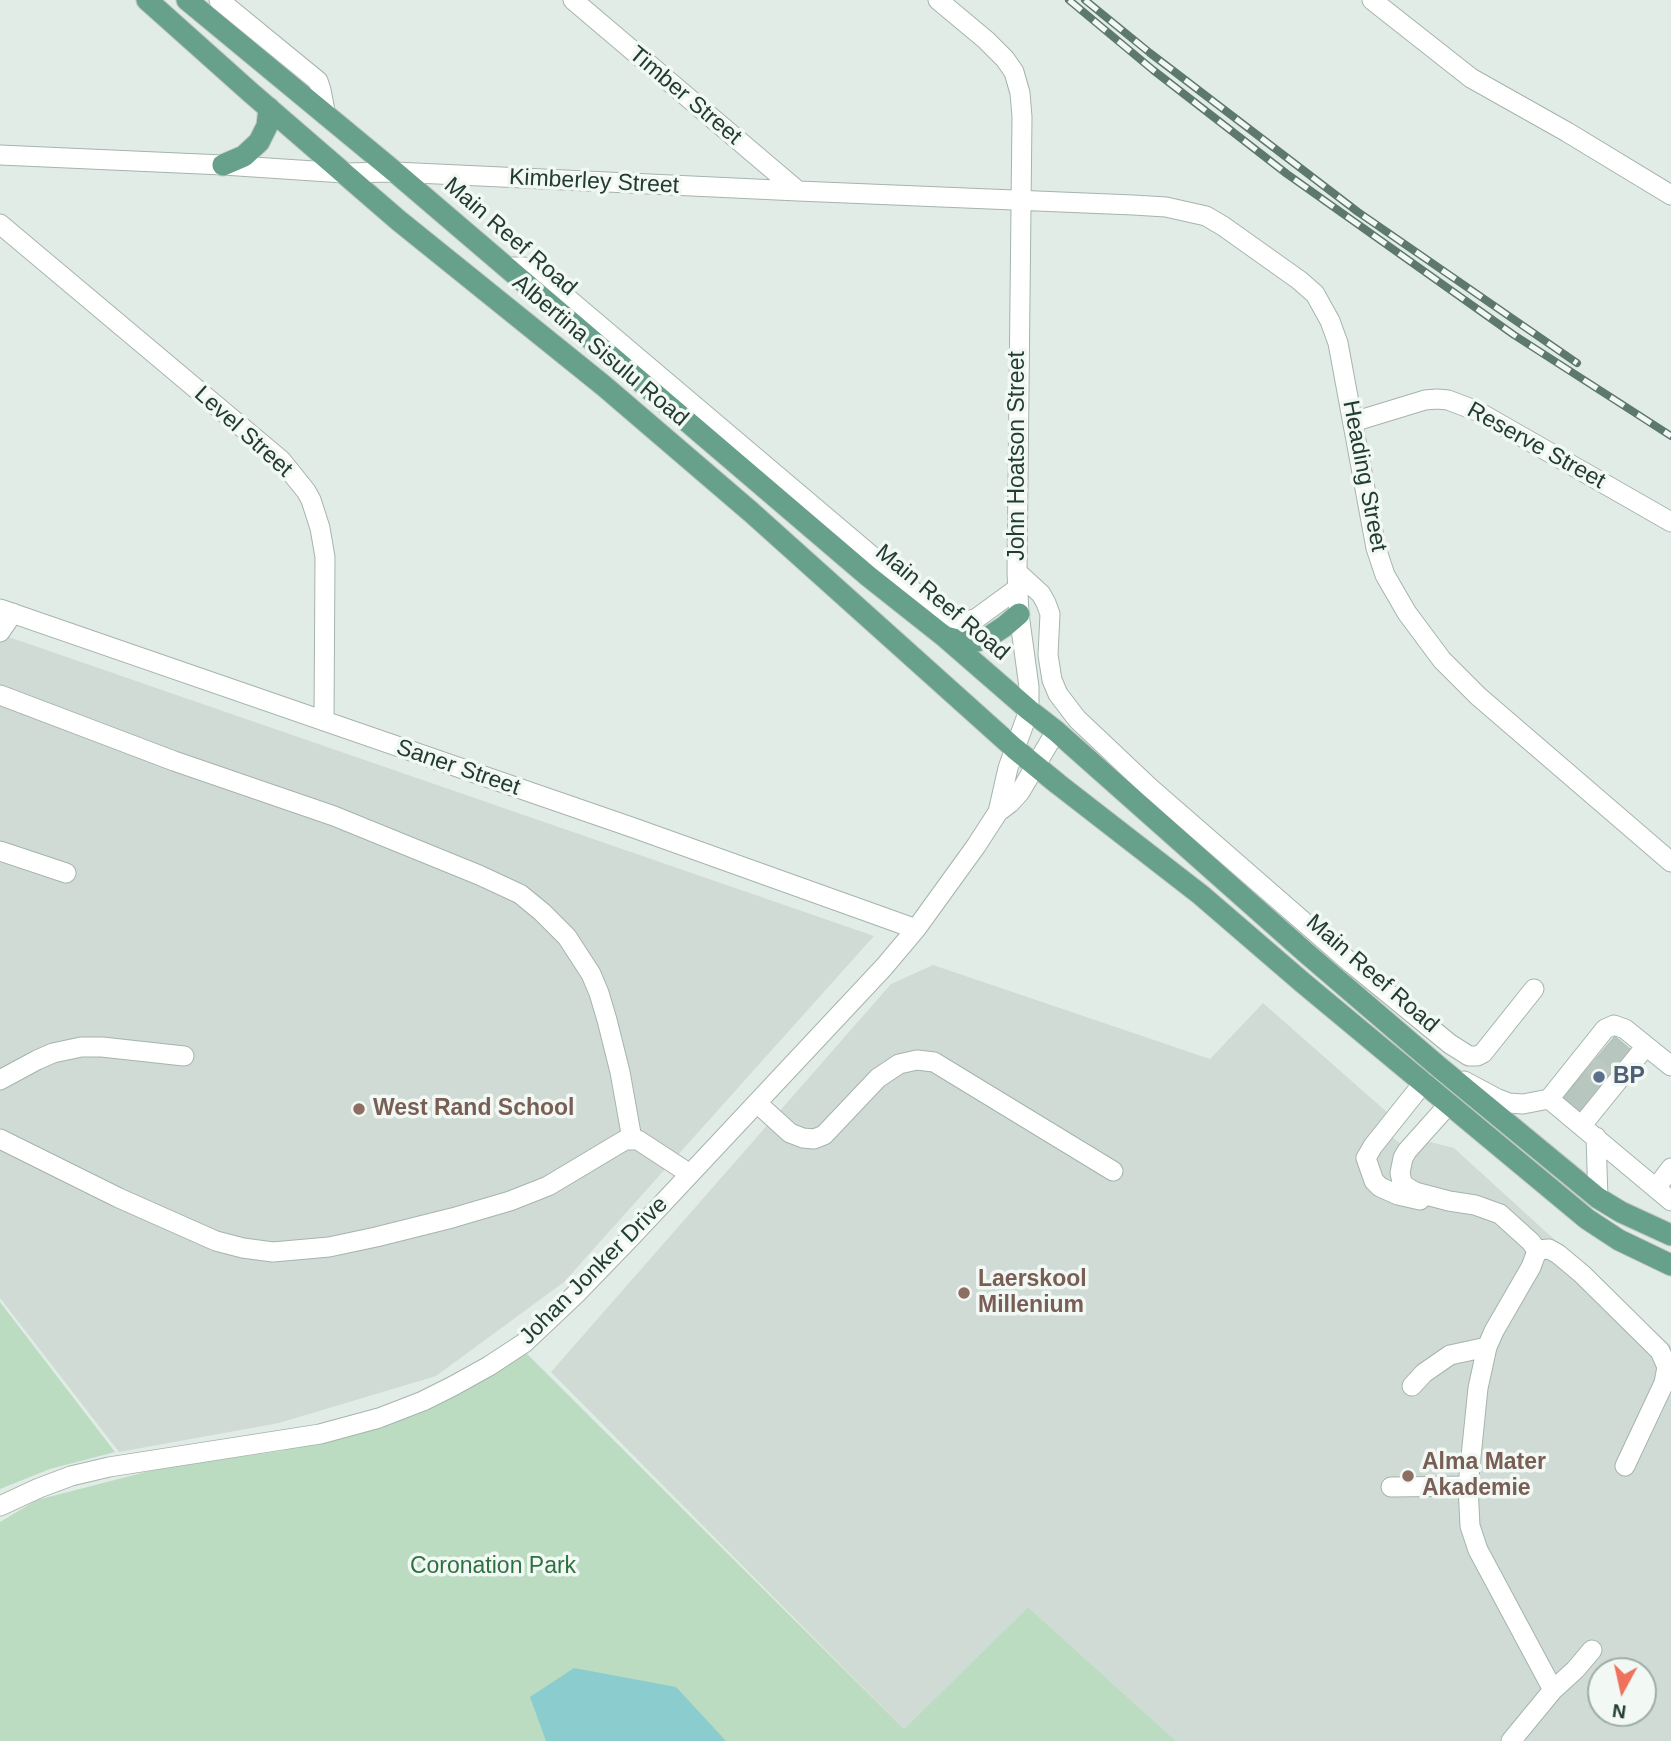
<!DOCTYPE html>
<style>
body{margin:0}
#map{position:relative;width:1671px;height:1741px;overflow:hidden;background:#e2ece6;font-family:Helvetica,sans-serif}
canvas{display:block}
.north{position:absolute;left:1587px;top:1657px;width:70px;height:70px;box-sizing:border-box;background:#f2f8f4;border:2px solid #9fada6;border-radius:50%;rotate:188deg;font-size:19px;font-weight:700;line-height:28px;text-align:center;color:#223c32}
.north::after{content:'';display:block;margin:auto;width:24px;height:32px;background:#ee725e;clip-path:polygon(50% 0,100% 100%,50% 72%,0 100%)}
</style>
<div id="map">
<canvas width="1671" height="1741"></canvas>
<div class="north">N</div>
</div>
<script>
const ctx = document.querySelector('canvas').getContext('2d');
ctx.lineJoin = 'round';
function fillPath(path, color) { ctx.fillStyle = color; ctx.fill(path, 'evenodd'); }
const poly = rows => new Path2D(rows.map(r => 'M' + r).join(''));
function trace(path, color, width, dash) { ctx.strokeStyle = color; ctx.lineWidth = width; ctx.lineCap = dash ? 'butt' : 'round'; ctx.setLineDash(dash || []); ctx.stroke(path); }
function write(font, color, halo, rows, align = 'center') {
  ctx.font = font + ' Helvetica,sans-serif'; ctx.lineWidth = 7; ctx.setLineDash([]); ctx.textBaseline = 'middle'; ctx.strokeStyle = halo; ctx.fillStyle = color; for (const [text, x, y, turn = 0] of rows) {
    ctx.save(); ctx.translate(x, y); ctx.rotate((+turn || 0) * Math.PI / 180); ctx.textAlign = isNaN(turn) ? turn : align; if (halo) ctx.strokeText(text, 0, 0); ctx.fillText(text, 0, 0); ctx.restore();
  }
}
const built = poly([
 [0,634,874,936,564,1282,436,1376,279,1423,119,1452,0,1298],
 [933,965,1210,1059,1263,1003,1388,1113,1378,1126,1415,1155,1426,1141,1454,1148,1671,1346,1671,1741,1176,1741,1028,1607,904,1729,551,1372,891,984],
 [1601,1671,1643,1671,1643,1713,1601,1713]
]);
const green = poly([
 [0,1302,115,1452,50,1469,0,1489],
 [522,1349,904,1729,1028,1607,1176,1741,0,1741,0,1522,37,1500,161,1468,281,1451,449,1399]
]);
const water = poly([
 [574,1668,676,1687,726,1741,546,1741,530,1697]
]);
const building = poly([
 [1615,1037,1633,1052,1581,1113,1563,1098,1615,1037]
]);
const minorTunnel = poly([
 [1591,1065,1609,1080]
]);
const minor = poly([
 [219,0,318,81,321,90,326,116],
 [573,0,798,191],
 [938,0,986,40,1005,59,1014,72,1020,93,1022,117,1017,572,1019,614,1029,687,1029,710,1008,768,998,812],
 [1372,0,1471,78,1567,132,1671,195],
 [0,155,223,165,344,173,395,172,798,191,1133,205,1166,207,1206,216,1223,226,1299,280,1315,294,1330,321,1338,343,1376,548,1385,575,1407,613,1442,660,1478,696,1671,862],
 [0,224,281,460,306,491,311,500,320,528,325,557,324,721],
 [505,267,524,267,532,270,540,275,931,606,957,620,967,621,977,618,1018,588],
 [1353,422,1425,400,1437,399,1448,400,1477,411,1671,522],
 [1017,572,1041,594,1046,603,1050,614,1048,655,1052,680,1058,694,1077,719,1149,787,1351,963,1450,1044,1469,1056,1477,1056,1483,1053,1534,989],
 [0,609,634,828,916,929],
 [0,632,13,613],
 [0,695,174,761,334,816,479,875,520,894,542,912,567,937,591,974,599,993,607,1020,620,1072,632,1139],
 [0,851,66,873],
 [0,1080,37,1060,53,1053,81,1047,102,1047,184,1056],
 [1464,1081,1496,1098,1509,1103,1523,1104,1549,1099,1605,1029,1614,1025,1625,1029,1671,1066],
 [1549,1099,1671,1201],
 [757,1103,790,1133,803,1138,814,1139,824,1135,878,1078,899,1064,917,1060,934,1062,1113,1171],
 [1449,1104,1407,1151,1403,1158,1400,1173,1402,1182,1405,1186,1415,1192,1449,1201,1475,1205,1500,1214,1531,1242,1537,1251,1531,1267,1494,1331,1487,1347,1478,1388,1468,1486,1470,1526,1478,1550,1553,1690,1511,1741],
 [1582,1125,1646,1046],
 [1596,1137,1598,1198],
 [0,1139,119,1198,216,1241,243,1248,273,1252,329,1247,376,1237,452,1218,510,1201,548,1186,625,1140,638,1140,690,1174],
 [1656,1188,1671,1168],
 [1420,1200,1398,1195,1380,1187,1374,1181,1366,1158,1373,1146,1424,1082],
 [1537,1250,1549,1249,1558,1254,1582,1274,1660,1351,1667,1367,1664,1383,1625,1466],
 [1412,1386,1424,1373,1450,1355,1487,1347],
 [1391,1487,1468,1486],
 [0,1506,39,1488,71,1476,109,1467,320,1434,379,1418,423,1401,453,1386,489,1366,524,1343,578,1292,633,1235,884,967,916,929,976,846,998,812,1010,803,1020,792,1056,731],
 [1553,1690,1575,1670,1592,1650]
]);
const major = poly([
 [147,0,250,92,398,220,604,386,751,512,1014,748,1058,784,1201,895,1302,982,1587,1219,1619,1240,1671,1265],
 [187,0,395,172,868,576,945,637,1029,710,1056,731,1305,952,1439,1067,1598,1198,1621,1212,1671,1235],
 [223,165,244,156,259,142,267,126,269,108],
 [945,637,966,642,977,641,987,638,1005,626,1019,614]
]);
const rail = poly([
 [1069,0,1153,70,1287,174,1514,335,1671,436],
 [1085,0,1150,53,1358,212,1577,363]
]);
const markers = [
 [1599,1077,7,"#5c6f8a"],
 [359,1109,7,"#8d6e63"],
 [964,1293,7,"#8d6e63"],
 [1408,1476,7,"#8d6e63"]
];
const streetNames = [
 ["Timber Street",685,96,40],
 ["Kimberley Street",594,182,3],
 ["Main Reef Road",510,237,41],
 ["Albertina Sisulu Road",600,351,40],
 ["Level Street",243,432,42],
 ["Reserve Street",1536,446,29],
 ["John Hoatson Street",1018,456,-90],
 ["Heading Street",1364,476,79],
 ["Main Reef Road",942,603,40],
 ["Saner Street",458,768,19],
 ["Main Reef Road",1372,974,41],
 ["Johan Jonker Drive",594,1271,-45]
];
const serviceNames = [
 ["BP",1613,1077]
];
const educationNames = [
 ["West Rand School",373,1109],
 ["Laerskool",978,1280],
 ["Millenium",978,1306],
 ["Alma Mater",1422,1463],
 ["Akademie",1422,1489]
];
const parkNames = [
 ["Coronation Park",493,1567]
];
fillPath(built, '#d0dbd5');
fillPath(green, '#bbdcc1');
fillPath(water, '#8bcccf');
fillPath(building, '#b7c6bf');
trace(building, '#b4c5bc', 2);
trace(minorTunnel, '#bcc9c2', 19, [19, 10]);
trace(minor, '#a5b4ac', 21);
trace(major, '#c1c8c6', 23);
trace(minor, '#fff', 19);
trace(major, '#67a08b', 21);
trace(rail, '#5d786e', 8);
trace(rail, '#f2f8f4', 5, [16]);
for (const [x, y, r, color] of markers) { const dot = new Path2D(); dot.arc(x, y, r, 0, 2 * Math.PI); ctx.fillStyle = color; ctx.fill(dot); trace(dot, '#f2f8f4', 2.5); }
write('23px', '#223c32', '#f2f8f4', streetNames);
write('bold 23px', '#4e5e75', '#f2f8f4', serviceNames, 'left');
write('bold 23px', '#785e54', '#f2f8f4', educationNames, 'left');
write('23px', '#2e7241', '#f2f8f4', parkNames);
</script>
